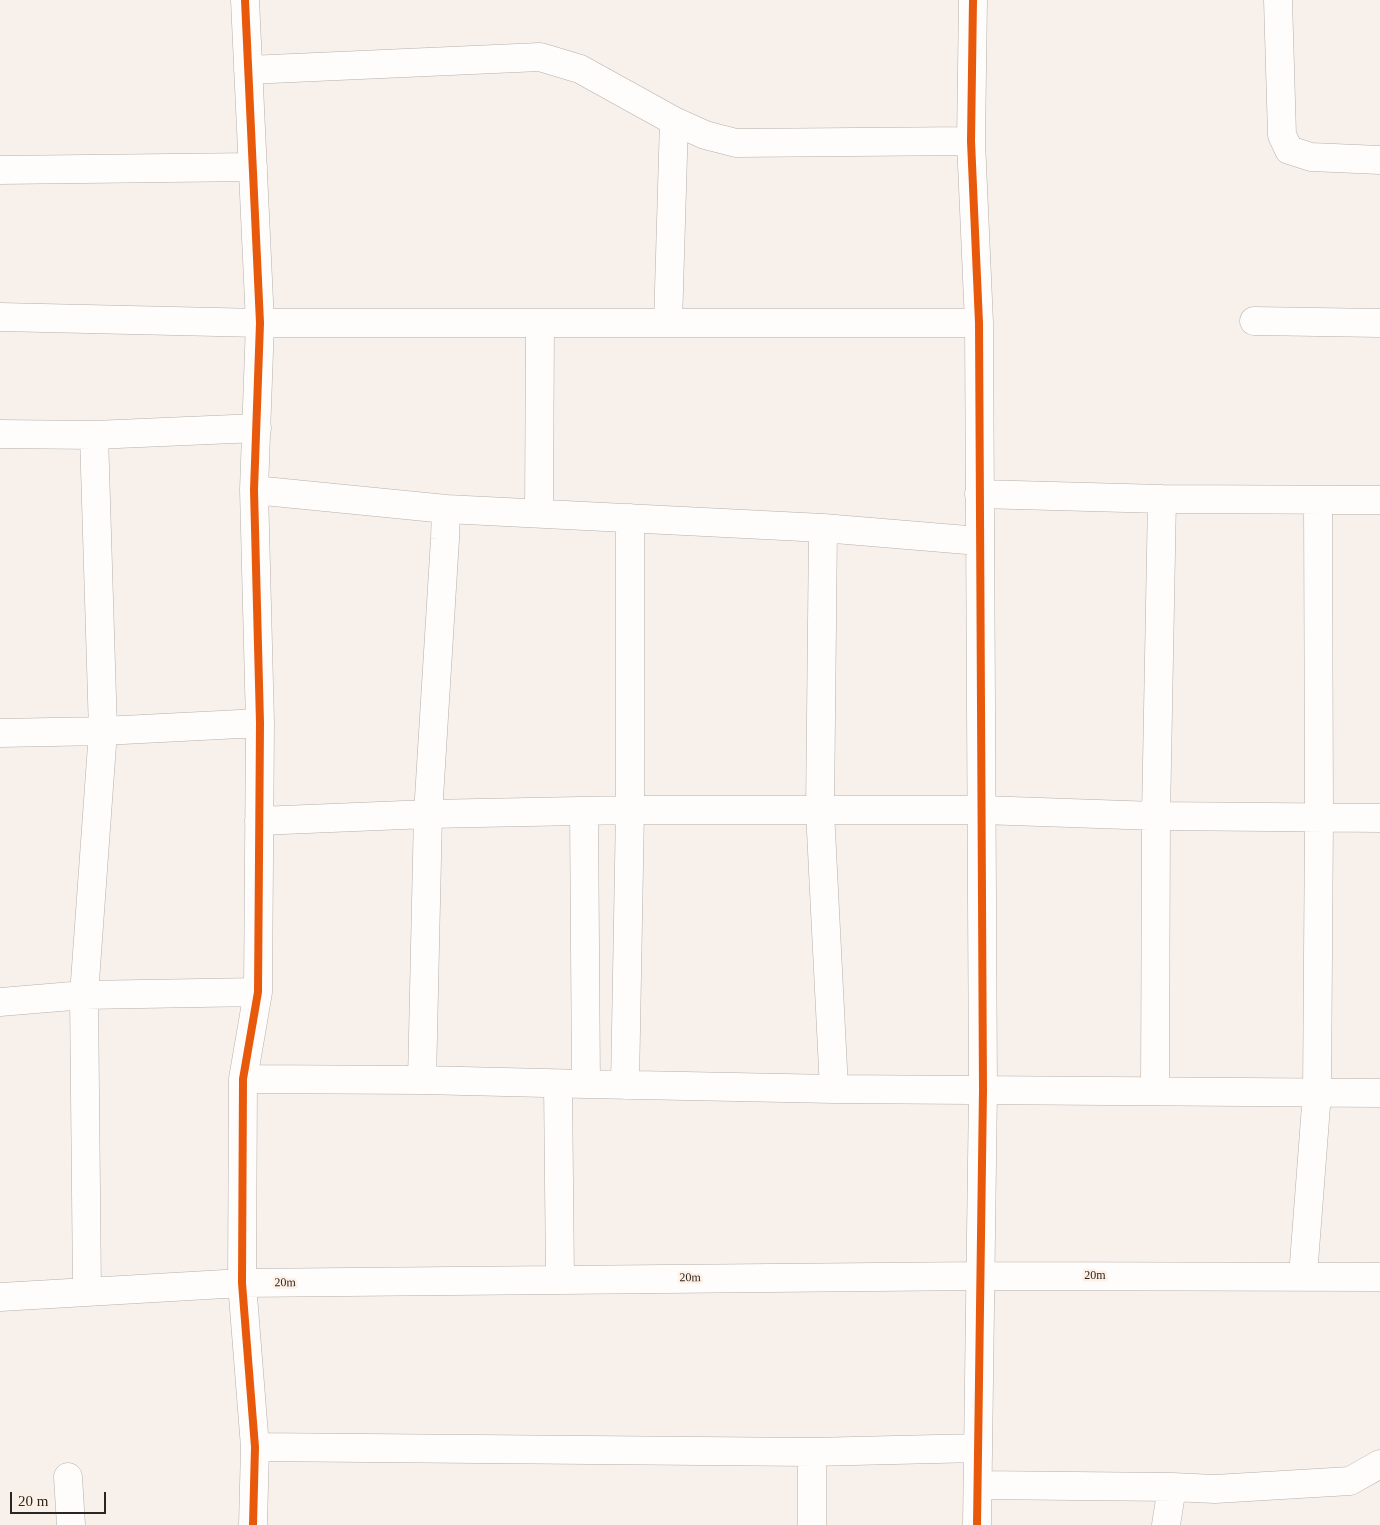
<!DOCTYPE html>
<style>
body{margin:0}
#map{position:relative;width:1380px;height:1525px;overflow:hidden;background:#f8f1eb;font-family:Georgia,serif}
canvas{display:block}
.scale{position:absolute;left:10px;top:1492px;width:96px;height:22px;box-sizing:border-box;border:2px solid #2c2620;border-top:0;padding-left:6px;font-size:15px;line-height:18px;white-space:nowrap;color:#2c2620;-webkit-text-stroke:4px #fef0e5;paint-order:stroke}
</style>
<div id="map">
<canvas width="1380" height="1525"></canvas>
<div class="scale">20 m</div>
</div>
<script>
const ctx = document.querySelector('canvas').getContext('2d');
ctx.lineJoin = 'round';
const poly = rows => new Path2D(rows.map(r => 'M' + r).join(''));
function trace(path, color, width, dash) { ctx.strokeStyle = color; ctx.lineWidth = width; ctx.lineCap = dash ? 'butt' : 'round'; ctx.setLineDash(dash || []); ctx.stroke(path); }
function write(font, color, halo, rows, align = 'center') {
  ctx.font = font + ' Georgia,serif'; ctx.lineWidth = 5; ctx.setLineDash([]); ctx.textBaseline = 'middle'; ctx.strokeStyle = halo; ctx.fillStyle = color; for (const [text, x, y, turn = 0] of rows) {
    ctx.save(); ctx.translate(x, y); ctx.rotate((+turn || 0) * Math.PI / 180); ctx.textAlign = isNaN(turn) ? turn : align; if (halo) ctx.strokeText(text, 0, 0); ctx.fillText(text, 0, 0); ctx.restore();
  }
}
const minor = poly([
 [245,0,260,323,254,490,260,723,258,992,243,1079,242,1283,255,1447,253,1525],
 [973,0,971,141,979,323,983,1090,977,1525],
 [1278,0,1282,135,1289,150,1311,157,1380,160],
 [248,70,540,57,580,69,674,121,705,135,736,143,971,141],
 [0,170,253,167],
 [0,317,260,323,979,323],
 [1254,321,1380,323],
 [668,323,674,121],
 [0,434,94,435,257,428],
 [254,490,446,509,445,539,428,814,422,1080],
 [979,494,1162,499,1380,500],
 [446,509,823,528],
 [539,513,540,323],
 [0,733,103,731,260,723],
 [584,811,586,1084],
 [259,821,428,814,630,810,982,810,1156,816,1380,818],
 [0,1002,84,995,258,992],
 [243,1079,422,1080,586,1084,834,1089,1380,1093],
 [558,1084,560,1280],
 [625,1085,630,810,630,518],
 [834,1089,820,811,823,528,979,541],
 [1155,1091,1156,816,1162,499],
 [1303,1276,1317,1093,1319,818,1318,500],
 [87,1291,84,995,103,731,94,435],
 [0,1297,242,1283,981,1276,1380,1277],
 [255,1447,812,1452,978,1448],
 [68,1477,71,1525],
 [978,1485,1172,1487],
 [812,1525,812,1452],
 [1166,1525,1172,1487,1215,1489,1350,1481,1380,1464]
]);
const cycleway = poly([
 [245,0,260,323,254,490,260,723,258,992,243,1079,242,1283,255,1447,253,1525],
 [973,0,971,141,979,323,983,1090,977,1525]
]);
const streetNames = [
 ["20m",1095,1276],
 ["20m",690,1278,-1],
 ["20m",285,1283,-1]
];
trace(minor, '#b5afaa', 29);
trace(minor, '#fefdfc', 28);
trace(cycleway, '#e8590c', 8);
write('12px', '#2c2620', '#fef0e5', streetNames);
</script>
